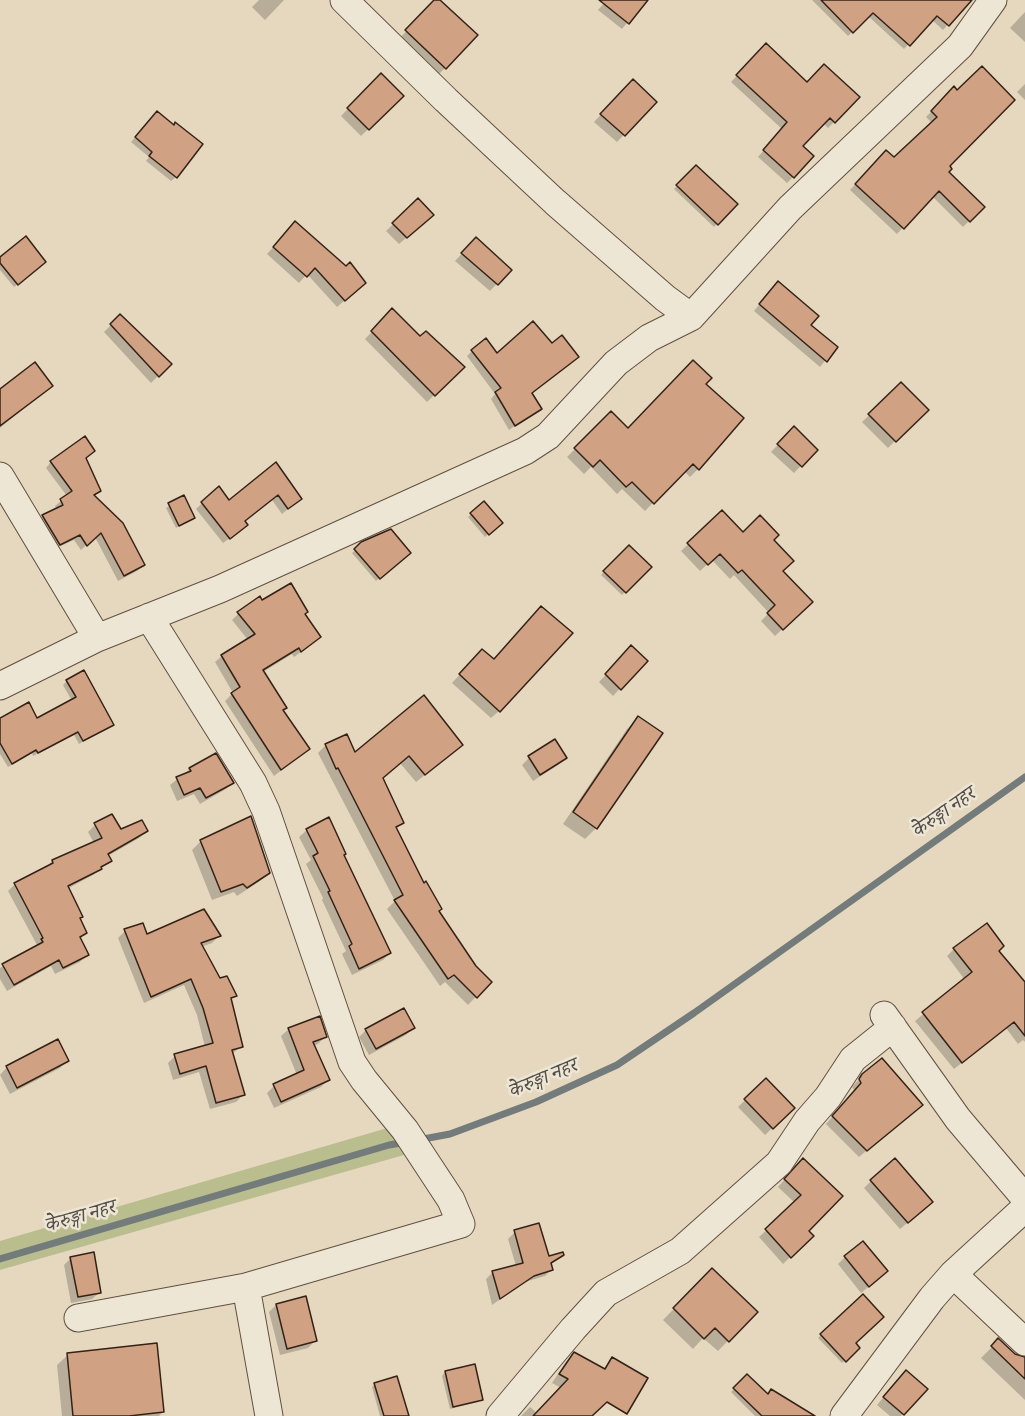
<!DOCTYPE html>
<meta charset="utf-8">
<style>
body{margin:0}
canvas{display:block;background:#e5d8be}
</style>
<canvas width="1025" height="1416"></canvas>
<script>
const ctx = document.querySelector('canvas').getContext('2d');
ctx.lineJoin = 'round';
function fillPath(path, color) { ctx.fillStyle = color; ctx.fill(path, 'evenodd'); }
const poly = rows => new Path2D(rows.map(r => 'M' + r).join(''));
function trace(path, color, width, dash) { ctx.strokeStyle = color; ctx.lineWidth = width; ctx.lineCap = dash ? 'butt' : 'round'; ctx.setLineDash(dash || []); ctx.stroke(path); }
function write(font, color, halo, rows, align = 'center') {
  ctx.font = font + ' "IM FELL Double Pica","Noto Serif Devanagari",serif'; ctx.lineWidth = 5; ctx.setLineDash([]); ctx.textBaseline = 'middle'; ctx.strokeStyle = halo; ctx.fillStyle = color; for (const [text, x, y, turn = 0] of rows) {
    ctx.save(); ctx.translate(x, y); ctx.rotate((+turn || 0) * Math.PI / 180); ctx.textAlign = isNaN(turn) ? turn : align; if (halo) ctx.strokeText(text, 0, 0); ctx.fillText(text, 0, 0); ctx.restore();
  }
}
const green = poly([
 [391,1127,411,1153,0,1270,0,1241]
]);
const shadow = poly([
 [259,0,284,0,265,20,252,7],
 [436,0,438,0,445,68,434,79,396,42],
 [607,0,646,0,622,29,598,10],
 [812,0,966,0,967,3,943,30,931,19,904,49,868,16,848,36],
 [1025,12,1025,42,1010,28],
 [766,45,834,122,828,128,823,123,801,146,793,177,787,183,758,157,782,129,731,82],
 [381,75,402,96,361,136,341,116],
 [633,81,655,102,617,142,594,122],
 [1025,84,1025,100,1017,92],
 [954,89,947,172,983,207,963,227,932,196,897,234,850,190,880,158,894,159,932,123,926,117],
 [153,117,173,126,176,177,171,181,146,161,149,157,131,142],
 [696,167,735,204,714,227,674,189],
 [418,200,425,222,399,244,386,231],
 [288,231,357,290,337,307,307,274,299,283,267,254],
 [469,246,510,270,490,291,455,261],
 [0,259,41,265,14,287,0,270],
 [772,289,809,326,836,347,820,367,754,311],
 [392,311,420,338,463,367,427,402,365,339],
 [120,316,170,364,151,383,104,332],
 [552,345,571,362,531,394,540,408,509,430,491,399,495,394,467,356,472,351,497,355],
 [35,364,51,386,0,428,0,389],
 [703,384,698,469,690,477,684,471,645,511,622,489,617,494,591,467,584,474,567,457,611,413,628,430],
 [901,384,926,410,888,448,862,422],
 [794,428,816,450,794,473,771,452],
 [84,459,100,490,93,497,143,565,137,571,118,581,95,537,81,550,74,540,54,549,37,522,43,517,57,510,55,506,67,496,46,468,51,462],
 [276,465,300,499,282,514,272,500,243,522,240,531,223,543,196,509,218,488,229,502],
 [183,497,193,517,176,528,166,508],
 [484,503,501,522,485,537,468,517],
 [722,512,743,534,772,540,781,571,811,602,775,636,761,621,769,613,734,575,730,579,712,560,700,571,681,551],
 [362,544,409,552,376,581,352,553],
 [629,547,650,567,622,595,601,575],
 [262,602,303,615,313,643,294,657,292,654,263,672,282,711,309,749,274,776,225,701,233,693,215,662,222,656,248,640,232,620,238,614],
 [631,648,646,661,613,696,599,682],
 [475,658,493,661,499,711,491,718,452,683],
 [67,681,112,725,79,744,74,735,33,756,32,753,8,767,0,754,0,718,37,720,72,701,63,685],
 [638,718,596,828,585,839,563,824,627,729],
 [326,745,354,755,453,753,416,782,400,763,381,779,402,823,395,830,438,912,475,967,490,982,468,1005,445,982,440,986,387,909,395,901,318,753],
 [215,755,232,782,226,789,200,804,194,794,177,801,170,785,190,769],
 [529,758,565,758,558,765,533,781,522,765],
 [95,825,120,831,146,831,139,838,108,856,110,861,93,875,67,889,85,933,79,939,87,955,80,962,55,974,51,966,7,991,0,979,0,968,37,945,8,891,15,884,45,869,52,861,94,843,88,832],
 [307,830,342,856,390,953,383,960,352,975,342,954,346,951,322,900,323,898,306,864,311,860,299,837],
 [201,841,269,872,260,881,237,896,234,892,212,900,192,850],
 [125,931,146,936,219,936,212,943,201,947,220,980,235,995,230,1001,242,1046,232,1054,243,1095,236,1102,210,1109,199,1072,173,1080,168,1063,175,1056,205,1047,197,1015,184,985,144,1003,118,938],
 [954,949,997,951,1025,984,1025,1042,1023,1040,1018,1044,1006,1028,954,1069,915,1021,965,980,947,956],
 [413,1028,406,1035,369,1055,359,1037,366,1030],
 [289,1029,325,1037,318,1044,313,1046,328,1080,321,1087,274,1108,267,1093,274,1086,297,1075,281,1036],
 [68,1060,60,1068,10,1094,0,1075,7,1067],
 [863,1075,921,1105,859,1157,826,1124,855,1091,852,1087],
 [766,1080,793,1108,765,1135,738,1107],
 [796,1167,807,1231,812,1236,783,1264,759,1237,795,1203,778,1187],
 [871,1181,924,1209,900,1229,864,1188],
 [515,1232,548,1258,562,1254,550,1265,552,1269,545,1276,525,1282,492,1305,486,1279,493,1272,516,1266,508,1239],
 [845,1257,879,1278,861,1293,838,1264],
 [71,1258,100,1292,92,1299,71,1303,64,1265],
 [712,1270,756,1312,718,1351,703,1338,693,1349,663,1320],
 [863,1296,854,1343,858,1348,842,1363,818,1338],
 [276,1305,315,1341,308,1348,280,1355,269,1312],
 [998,1341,1014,1355,1025,1359,1025,1400,981,1358],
 [575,1354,603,1370,612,1359,591,1416,521,1416,530,1407,537,1413,561,1388,552,1383,566,1362],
 [68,1355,163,1412,159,1416,62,1416,57,1365],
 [445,1372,482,1399,478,1402,450,1409,442,1376],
 [747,1376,768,1395,793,1416,755,1416,731,1392],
 [899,1379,925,1389,901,1416,890,1416,877,1405],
 [375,1384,408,1416,380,1416,372,1387]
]);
const stream = poly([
 [418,1140,450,1134,536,1102,617,1065,694,1013,1025,777],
 [0,1259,389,1145,407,1142]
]);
const building = poly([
 [434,0,440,0,478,35,446,69,405,30,434,0],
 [599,0,648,0,629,24,599,0],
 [821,0,972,0,949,26,937,16,910,46,873,13,853,33,821,0],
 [766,43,807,82,824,64,860,97,835,123,830,118,803,146,814,156,794,178,763,150,787,122,736,75,766,43],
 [982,66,1015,100,950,166,952,169,949,172,985,207,970,222,939,191,904,229,855,184,886,150,894,157,937,117,931,111,954,86,957,90,982,66],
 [381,73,404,96,369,130,347,108,381,73],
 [633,79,657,102,625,136,600,114,633,79],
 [157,111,174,125,175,122,203,144,177,178,149,156,152,152,135,137,157,111],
 [696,165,738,204,718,225,676,185,696,165],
 [418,198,434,215,407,238,392,223,418,198],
 [295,221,346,266,350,262,366,283,345,301,315,268,307,277,273,247,295,221],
 [26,236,46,262,18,285,0,263,0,257,26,236],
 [476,237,512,270,498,285,461,253,476,237],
 [778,281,819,316,811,325,838,347,827,362,759,304,778,281],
 [392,308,420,336,426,331,465,367,435,396,371,331,392,308],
 [120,314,172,364,159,377,110,324,120,314],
 [533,321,552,343,562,335,579,357,532,393,542,409,515,426,495,392,501,388,471,350,486,338,497,353,533,321],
 [693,360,712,378,706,384,744,418,699,470,693,464,654,504,632,482,626,487,600,460,593,467,574,448,611,411,628,428,693,360],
 [35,362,53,386,0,426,0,389,35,362],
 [901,382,929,410,896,442,868,414,901,382],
 [794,426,818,450,802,467,777,444,794,426],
 [85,436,95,451,86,458,101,491,94,495,123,523,145,565,124,576,101,533,87,546,80,535,60,545,42,515,63,505,60,499,72,491,50,461,85,436],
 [276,462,302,499,288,509,278,495,245,521,248,525,230,539,201,502,219,486,229,500,276,462],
 [184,495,195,518,179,526,168,503,184,495],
 [484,501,503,523,489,535,470,513,484,501],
 [722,510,743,532,760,515,779,535,774,540,794,561,783,571,813,602,783,630,767,613,775,605,742,570,738,573,720,554,708,565,687,543,722,510],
 [391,529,411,553,380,579,354,549,361,542,391,529],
 [629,545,652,567,626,593,603,571,629,545],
 [291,583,308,612,305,614,321,637,301,652,299,648,263,670,287,708,283,710,310,749,281,770,231,693,240,687,221,655,255,634,237,612,260,596,262,600,291,583],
 [541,606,573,633,500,712,459,674,482,649,494,659,541,606],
 [631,645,648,661,621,690,605,674,631,645],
 [84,670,114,725,83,741,78,732,38,753,36,750,12,764,0,743,0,718,29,702,37,718,76,697,66,680,84,670],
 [424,695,463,745,425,775,409,756,383,778,404,823,396,827,424,883,426,881,442,909,439,911,476,966,492,982,477,998,454,975,448,979,394,900,403,895,338,768,336,769,325,744,347,734,355,752,424,695],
 [638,716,663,733,597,829,573,812,638,716],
 [555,739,567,758,540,775,528,756,555,739],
 [216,753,234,783,206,798,200,788,184,795,176,777,191,771,189,768,216,753],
 [112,814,121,829,142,820,148,831,108,854,112,861,101,867,102,869,68,886,83,917,80,918,87,933,80,937,89,955,63,968,59,960,14,985,2,964,43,942,41,939,43,938,14,883,53,863,52,860,102,838,94,823,112,814],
 [251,816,270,873,247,888,243,884,221,892,200,840,251,816],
 [329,817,346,854,344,855,391,953,359,969,349,946,352,944,328,892,330,891,313,856,318,853,306,829,329,817],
 [204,909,221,936,201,943,220,978,227,976,237,996,231,998,243,1047,232,1050,245,1095,216,1103,206,1066,180,1074,174,1054,213,1043,203,1008,191,979,151,997,124,929,143,923,147,934,204,909],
 [987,923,1004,946,999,951,1025,982,1025,1036,1014,1022,962,1063,922,1012,972,972,953,948,987,923],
 [404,1008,415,1028,376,1049,365,1029,404,1008],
 [320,1016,327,1037,313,1042,330,1080,281,1102,273,1084,304,1070,288,1028,320,1016],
 [58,1039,69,1061,17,1088,6,1066,58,1039],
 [882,1058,923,1105,867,1151,832,1116,861,1083,859,1079,862,1074,882,1058],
 [766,1078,795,1108,773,1129,744,1099,766,1078],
 [803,1158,843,1196,809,1231,814,1236,791,1258,765,1229,801,1195,784,1179,803,1158],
 [895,1158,933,1202,908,1223,870,1180,895,1158],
 [539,1223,549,1256,563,1252,564,1255,551,1263,553,1270,534,1276,500,1299,492,1271,523,1263,514,1230,539,1223],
 [863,1241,888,1271,869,1287,844,1256,863,1241],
 [94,1252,101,1293,78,1297,70,1257,94,1252],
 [712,1268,758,1312,729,1342,715,1328,704,1339,673,1308,712,1268],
 [863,1294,884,1317,856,1343,860,1348,846,1362,820,1334,863,1294],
 [306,1296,317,1341,287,1349,276,1304,306,1296],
 [998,1338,1015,1354,1025,1357,1025,1379,991,1346,998,1338],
 [157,1343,164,1412,129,1416,73,1416,67,1353,157,1343],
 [574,1352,605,1369,612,1357,648,1378,627,1414,607,1402,592,1416,533,1416,568,1379,559,1374,574,1352],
 [475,1364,483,1400,453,1407,445,1371,475,1364],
 [906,1370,928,1389,904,1415,883,1397,906,1370],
 [747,1374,768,1394,771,1389,815,1416,762,1416,733,1388,747,1374],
 [397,1376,409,1416,384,1416,374,1383,397,1376]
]);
const minor = poly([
 [344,0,446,100,555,202,665,298,691,317],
 [0,476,97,638],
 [149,617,253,783,266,811,352,1062,364,1080,405,1130,451,1200,461,1224,246,1287,269,1416],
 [0,686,97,638,220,589,525,451,548,436,616,363,649,338,691,317,790,208,960,46,993,0],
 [884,1015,958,1119,1025,1198],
 [953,1274,1025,1342],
 [78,1318,246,1287],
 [500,1416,573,1329,606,1293,680,1251,779,1163,807,1121,828,1097,853,1059,893,1027],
 [844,1416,932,1298,953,1274,1025,1208]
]);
const waterNames = [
 ["केेरुङ्गा नहर",944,814,-35],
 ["केेरुङ्गा नहर",543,1080,-23],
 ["केेरुङ्गा नहर",80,1218,-16]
];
fillPath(green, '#babd8e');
fillPath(shadow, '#0003');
trace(stream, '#737b7b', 7);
fillPath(building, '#d1a184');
trace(building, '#352217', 1.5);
trace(minor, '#615041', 29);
trace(minor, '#eee6d5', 27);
write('italic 20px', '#544e49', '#eee6d5', waterNames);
</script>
